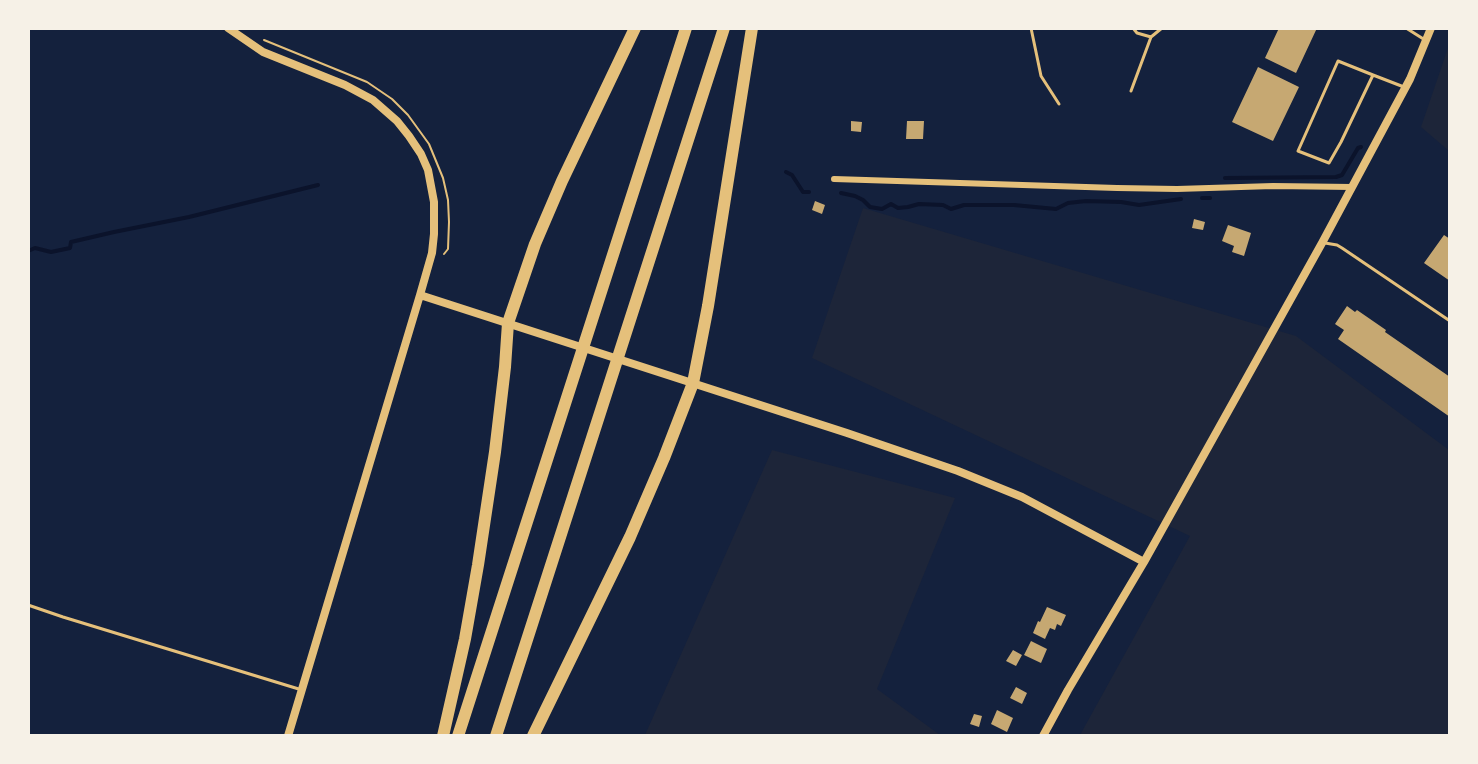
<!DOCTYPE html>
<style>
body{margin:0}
#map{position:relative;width:1478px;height:764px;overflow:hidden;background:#14213d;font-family:"Noto Sans",sans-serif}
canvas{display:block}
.frame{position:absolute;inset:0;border:30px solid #f6f1e7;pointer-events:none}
</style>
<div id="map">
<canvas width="1478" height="764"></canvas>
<div class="frame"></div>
</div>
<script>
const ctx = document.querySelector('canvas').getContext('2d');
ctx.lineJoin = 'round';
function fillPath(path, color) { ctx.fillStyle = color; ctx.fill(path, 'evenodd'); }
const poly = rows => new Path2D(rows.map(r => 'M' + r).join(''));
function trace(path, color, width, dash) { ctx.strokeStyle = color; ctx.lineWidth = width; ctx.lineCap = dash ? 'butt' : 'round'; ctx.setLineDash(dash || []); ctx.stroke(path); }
const green = poly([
 [1449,45,1449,151,1421,127],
 [863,208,1296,336,1449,450,1449,735,1080,735,1190,536,812,358],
 [772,450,955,498,877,689,940,735,645,735]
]);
const stream = poly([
 [786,172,792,175,803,192,809,192],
 [1225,178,1336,177,1342,175,1358,148,1361,147],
 [841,193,855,196,863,200,870,207,882,209,891,204,898,208,908,207,919,204,943,205,951,209,964,205,1014,205,1056,209,1068,203,1086,201,1121,202,1139,205,1181,199],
 [1202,198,1210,198],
 [28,251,35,248,51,252,70,248,71,242,114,232,189,217,318,185]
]);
const building = poly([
 [1279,28,1317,28,1296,73,1265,58],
 [1258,67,1299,87,1273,141,1232,122],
 [851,121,862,122,861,132,851,131],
 [907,121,924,121,923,139,906,139],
 [815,201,825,205,822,214,812,210],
 [1194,219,1205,222,1203,230,1192,228],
 [1228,225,1251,233,1244,256,1232,252,1234,246,1222,241],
 [1444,235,1450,239,1450,281,1424,263],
 [1347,306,1355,312,1357,310,1386,330,1385,332,1450,377,1450,417,1338,339,1344,330,1335,324],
 [1047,607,1066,615,1061,626,1057,624,1055,630,1050,628,1045,639,1033,633,1038,621,1040,622],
 [1031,641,1047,649,1041,663,1024,655],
 [1013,650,1022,655,1016,666,1006,661],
 [1016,687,1027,693,1022,704,1010,698],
 [997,710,1013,718,1007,732,991,724],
 [974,714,982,716,979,727,970,724]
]);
const path = poly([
 [264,40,367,82,392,99,408,115,429,144,443,178,448,200,449,222,448,249,444,254]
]);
const service = poly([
 [1031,28,1041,76,1059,104],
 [1133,28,1137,33,1151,37,1162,28],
 [1406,28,1425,40],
 [1373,75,1341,142,1329,163,1298,151,1338,61,1373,75,1404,87],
 [1131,91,1151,37],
 [1325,243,1337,245,1342,248,1450,321],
 [28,605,63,617,302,690]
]);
const minor = poly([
 [834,179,1117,188,1177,189,1273,186,1352,187]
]);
const tertiary = poly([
 [228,28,263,52,345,85,373,100,397,121,409,136,421,154,428,170,434,202,434,234,432,253,420,295,288,736],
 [420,295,847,433,958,471,1022,497,1144,562],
 [1043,736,1068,690,1144,562,1322,243,1410,79,1431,28]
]);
const motorway = poly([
 [443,736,465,639,478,565,495,452,505,367,508,323,535,244,562,181,635,28],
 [458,736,686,28],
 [496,736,724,28],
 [533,736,630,537,664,458,693,383,708,306,752,28]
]);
fillPath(green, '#1d2539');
trace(stream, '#0b132b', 4);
fillPath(building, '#c6a872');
trace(path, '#e5c07b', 2);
trace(service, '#e5c07b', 3);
trace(minor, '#e5c07b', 6);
trace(tertiary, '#e5c07b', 8);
trace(motorway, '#e5c07b', 12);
</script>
